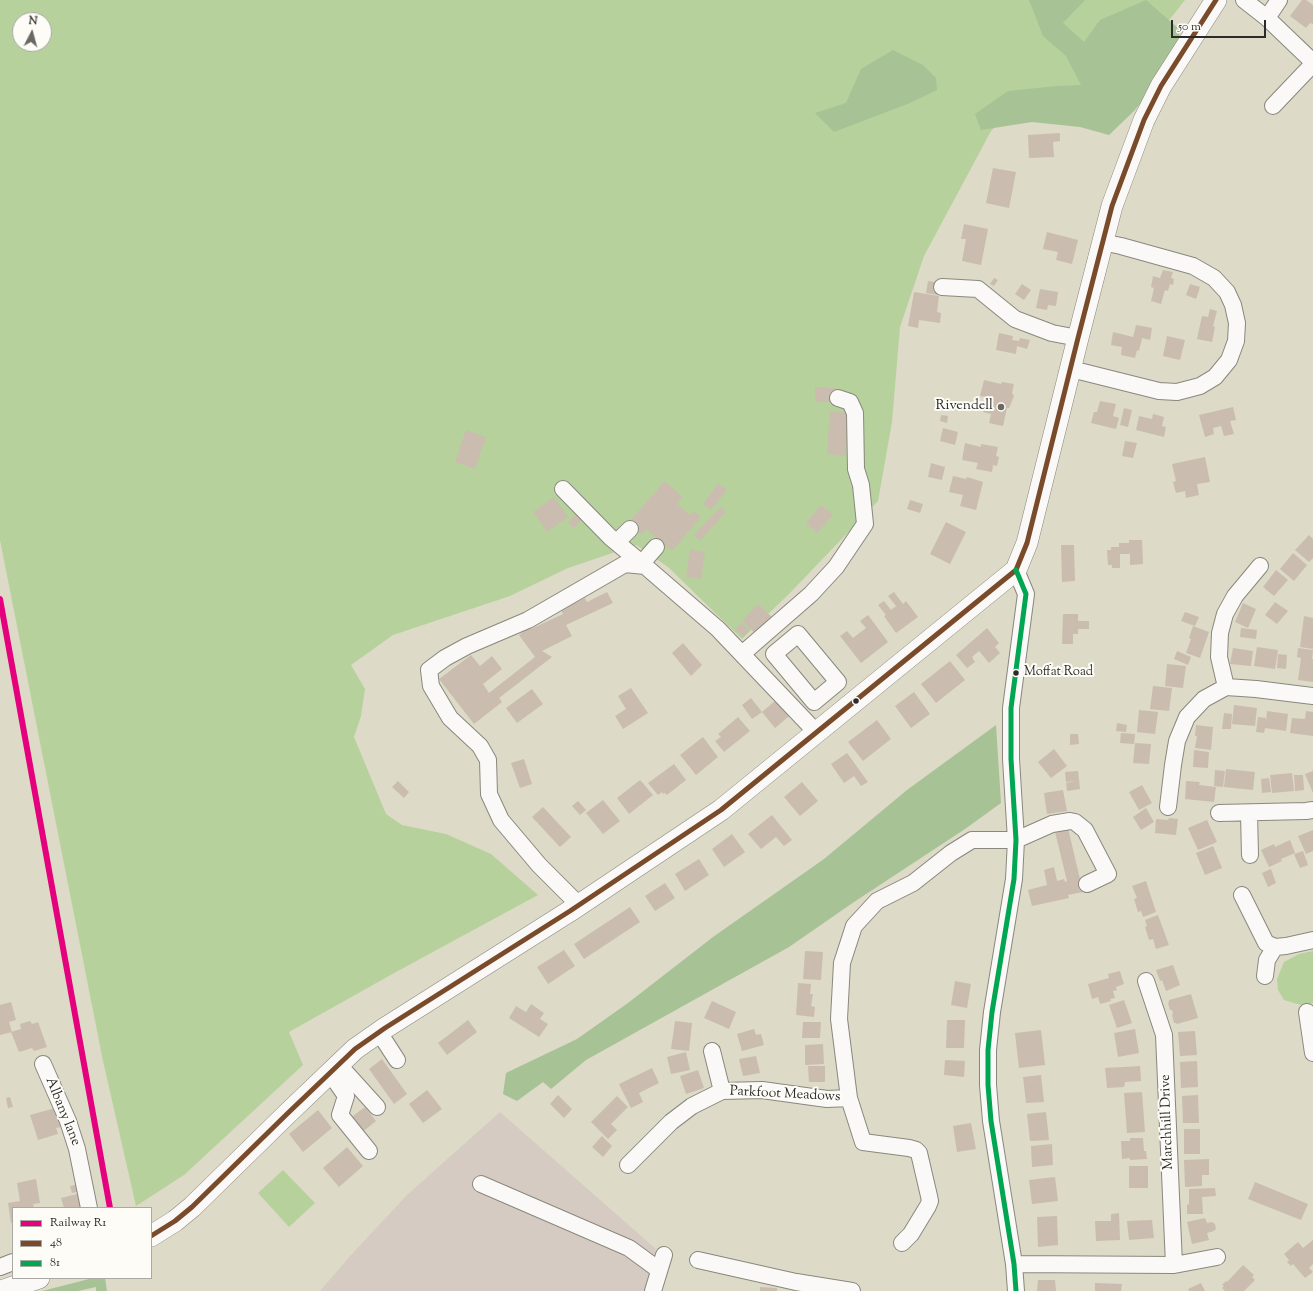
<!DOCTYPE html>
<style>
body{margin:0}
#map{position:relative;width:1313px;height:1291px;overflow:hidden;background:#dddac7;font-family:"Sorts Mill Goudy",serif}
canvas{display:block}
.legend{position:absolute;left:12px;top:1207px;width:140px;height:72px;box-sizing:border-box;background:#fdfcf7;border:1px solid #a9a8a5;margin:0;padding:5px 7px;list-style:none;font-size:12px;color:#2b2b2b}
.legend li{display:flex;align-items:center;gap:8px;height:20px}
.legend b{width:20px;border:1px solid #a9a8a5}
.north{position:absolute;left:12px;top:12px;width:40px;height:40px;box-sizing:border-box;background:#fdfcf7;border:1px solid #a9a8a5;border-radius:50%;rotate:6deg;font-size:11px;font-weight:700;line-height:16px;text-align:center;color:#2b2b2b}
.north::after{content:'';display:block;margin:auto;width:14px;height:18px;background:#696862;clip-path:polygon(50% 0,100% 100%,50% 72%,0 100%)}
.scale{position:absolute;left:1171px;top:20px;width:95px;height:18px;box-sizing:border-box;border:2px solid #2b2b2b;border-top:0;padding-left:5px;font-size:12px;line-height:14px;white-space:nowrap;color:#2b2b2b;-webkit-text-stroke:3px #fdfcf7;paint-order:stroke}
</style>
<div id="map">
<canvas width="1313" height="1291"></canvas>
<ul class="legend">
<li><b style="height:5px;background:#e5007d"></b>Railway R1</li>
<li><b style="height:5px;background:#7a4b2a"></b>48</li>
<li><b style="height:5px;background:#00a651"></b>81</li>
</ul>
<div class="north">N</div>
<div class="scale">50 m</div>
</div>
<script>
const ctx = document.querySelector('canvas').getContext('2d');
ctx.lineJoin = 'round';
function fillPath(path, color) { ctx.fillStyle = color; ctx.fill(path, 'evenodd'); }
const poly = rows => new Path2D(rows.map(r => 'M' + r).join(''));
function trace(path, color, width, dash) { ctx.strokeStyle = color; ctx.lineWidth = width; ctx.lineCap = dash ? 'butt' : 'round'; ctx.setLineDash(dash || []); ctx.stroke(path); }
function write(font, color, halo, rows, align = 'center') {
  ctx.font = font + ' "Sorts Mill Goudy",serif'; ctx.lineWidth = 4; ctx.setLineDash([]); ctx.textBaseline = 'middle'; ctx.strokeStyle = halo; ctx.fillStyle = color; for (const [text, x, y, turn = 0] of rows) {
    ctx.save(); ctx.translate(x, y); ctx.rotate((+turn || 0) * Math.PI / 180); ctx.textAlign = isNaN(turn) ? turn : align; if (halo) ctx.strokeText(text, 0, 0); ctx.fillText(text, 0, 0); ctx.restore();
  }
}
const industrial = poly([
 [500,1112,656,1249,644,1291,320,1291,351,1255,407,1195]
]);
const green = poly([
 [0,0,1185,0,1166,24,1121,116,1028,94,991,131,924,256,900,327,892,422,878,501,789,594,742,639,668,567,636,545,568,568,510,596,393,635,351,665,365,689,361,716,354,737,386,814,402,825,446,834,491,854,538,895,396,972,289,1032,303,1065,184,1175,136,1206,103,1061,0,540],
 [20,20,44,20,44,44,20,44],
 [1313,951,1313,1003,1304,1006,1284,1000,1278,990,1277,979,1284,962,1299,954],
 [283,1170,315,1203,289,1227,258,1193]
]);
const forest = poly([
 [1029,0,1085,0,1063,23,1084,42,1100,20,1146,0,1178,28,1181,43,1157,83,1134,111,1109,135,1080,127,1032,122,981,130,975,114,1008,91,1057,86,1081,85,1066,56,1043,36],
 [893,50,923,65,936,78,937,90,910,103,834,132,815,113,846,103,861,69],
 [996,725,1001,803,965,829,854,902,789,947,586,1060,551,1089,543,1082,517,1101,503,1094,506,1073,577,1039,628,1003,713,937,824,859,907,790],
 [93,1278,105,1278,107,1291,96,1291,96,1287,78,1291,42,1291]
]);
const building = poly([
 [1302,0,1306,0,1313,5,1313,24,1310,23,1306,28,1290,16],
 [1060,133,1060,141,1053,142,1054,157,1029,158,1028,135],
 [993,168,1016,172,1009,208,986,203],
 [964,224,988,229,981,265,962,261,966,239,961,239],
 [1047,232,1078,240,1072,264,1056,260,1058,252,1043,249],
 [1163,270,1173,272,1171,278,1174,279,1173,285,1170,284,1168,291,1165,290,1161,304,1151,301,1154,288,1151,287,1153,276,1160,278],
 [994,278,998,280,994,286,990,284],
 [928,281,940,283,938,295,926,293],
 [1022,284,1031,290,1024,300,1015,294],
 [1190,284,1200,287,1196,299,1186,295],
 [1040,289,1058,292,1056,306,1048,305,1047,310,1036,308],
 [914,292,939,296,937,312,941,313,940,323,919,320,918,328,908,326],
 [1210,309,1217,311,1213,326,1215,327,1212,342,1197,339,1202,316,1208,317],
 [1136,325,1152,328,1150,340,1142,338,1139,351,1137,350,1135,358,1121,355,1122,347,1111,345,1113,332,1133,337],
 [999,333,1013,336,1012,340,1019,341,1020,338,1030,340,1027,349,1017,346,1016,354,996,350],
 [1167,336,1185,340,1180,360,1163,356],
 [984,380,1001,384,1002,382,1014,384,1012,393,1014,396,1009,408,1007,408,1003,426,989,423,991,414,983,412,987,397,980,396],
 [815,387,835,388,835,402,815,402],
 [1100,401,1116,404,1113,416,1119,418,1116,429,1091,423,1094,412,1097,412],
 [1233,407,1236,420,1230,421,1234,434,1224,436,1221,426,1213,428,1214,434,1205,437,1199,415],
 [1124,408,1132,410,1128,427,1120,425],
 [830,411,849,413,846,456,827,454],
 [1153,414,1164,417,1162,426,1166,427,1164,437,1136,430,1139,416,1152,419],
 [941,415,948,416,947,423,940,421],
 [943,428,958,432,955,445,940,441],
 [466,430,486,437,475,469,455,462],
 [1125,441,1137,443,1133,458,1122,456],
 [965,443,981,447,981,444,998,447,996,456,999,457,997,466,993,465,992,472,976,469,978,463,962,460],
 [1205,457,1210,482,1197,484,1199,495,1186,498,1185,491,1176,493,1173,482,1176,481,1172,464],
 [931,463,945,467,942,480,928,477],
 [953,476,966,479,967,477,983,482,976,510,960,506,963,495,949,492],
 [665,481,683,497,677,504,690,515,694,511,701,517,672,551,646,529,641,535,628,523],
 [718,483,727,490,711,510,703,504],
 [554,497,568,517,547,532,533,512],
 [910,500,923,504,920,513,907,509],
 [821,505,833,515,817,533,806,523],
 [720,507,726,512,700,541,694,535],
 [578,511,584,517,574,528,568,523],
 [946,522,966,532,950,564,930,554],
 [1309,535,1313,539,1313,558,1309,562,1295,550],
 [1129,540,1142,540,1143,564,1130,565,1130,554,1120,554,1120,568,1112,568,1112,565,1108,565,1107,550,1111,550,1111,547,1119,547,1119,543,1129,543],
 [1061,545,1074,545,1075,581,1062,582],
 [690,549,705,552,701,579,686,577],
 [1293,553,1307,565,1294,581,1280,569],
 [1276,570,1288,580,1274,596,1263,587],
 [607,592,613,603,566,625,572,636,542,651,552,657,499,698,502,702,474,724,439,679,471,655,480,666,492,656,502,669,483,684,489,693,535,657,519,635,529,627,531,629,563,614,561,610,585,598,587,602],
 [894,592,903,604,906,601,918,617,896,633,884,616,886,615,878,605,884,601,891,610,896,606,888,596],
 [1275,602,1288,611,1277,624,1265,615],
 [1243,603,1256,609,1248,628,1235,622],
 [758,604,772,617,756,634,742,621],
 [1185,612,1199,617,1195,626,1181,621],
 [1063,614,1078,614,1078,621,1089,621,1089,629,1078,629,1078,634,1073,634,1073,644,1062,644],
 [868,615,888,642,861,663,840,636,847,631,853,638,866,628,860,621],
 [1304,616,1313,618,1313,649,1300,647],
 [741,623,749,630,743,637,735,629],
 [1193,626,1209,632,1200,658,1186,653,1191,639,1189,638],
 [987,628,999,643,995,647,1000,653,989,663,979,651,972,657,975,662,967,668,956,655],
 [1241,628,1257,630,1256,639,1240,637],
 [683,643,702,665,691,676,672,653],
 [1257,647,1278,650,1275,669,1254,666],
 [1233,648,1253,651,1251,666,1230,664],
 [1298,648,1313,650,1312,659,1313,659,1313,682,1298,680,1301,658,1297,657],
 [1177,651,1191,657,1188,665,1174,659],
 [1278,654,1287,655,1286,669,1277,668],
 [950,661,965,680,936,703,921,684],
 [1167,664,1186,666,1183,688,1165,686],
 [1153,686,1172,688,1169,711,1150,709],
 [631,688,648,713,623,729,615,716,626,709,618,696],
 [532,689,543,704,517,723,506,708],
 [914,692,930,714,911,728,895,706],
 [751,698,762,712,752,719,742,705],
 [776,700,794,712,775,728,762,712],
 [1234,705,1257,708,1255,726,1232,724],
 [1139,710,1158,712,1155,734,1137,732],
 [1267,711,1288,714,1286,731,1265,728,1264,733,1256,732,1258,717,1266,718,1266,724],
 [1306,711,1313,712,1313,736,1290,733,1292,718,1305,719],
 [1224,713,1232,714,1231,729,1222,729],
 [738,717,750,731,724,752,715,741,721,737,718,734],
 [877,720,891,739,863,761,848,742],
 [1117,723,1127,725,1126,732,1116,731],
 [1196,725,1213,727,1211,750,1195,748,1197,736,1195,736],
 [1121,733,1135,734,1134,744,1120,743],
 [1070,734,1078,734,1079,744,1070,745],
 [703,737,718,757,696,775,680,755],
 [1135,743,1151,744,1149,764,1133,763],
 [1054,749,1067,766,1051,778,1038,762],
 [1194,750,1209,752,1208,768,1193,767],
 [847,753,868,782,861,786,854,776,844,783,831,764],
 [524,759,532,784,520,788,511,763],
 [674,764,686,780,667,795,665,793,663,794,662,792,658,795,648,783],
 [1226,769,1255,772,1253,790,1224,787],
 [1215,770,1225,771,1223,787,1214,786],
 [1078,771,1080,789,1067,791,1066,783,1075,781,1066,782,1065,772],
 [1313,771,1313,793,1305,774],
 [1292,773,1294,791,1272,793,1270,775],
 [1294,775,1303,775,1304,790,1295,791],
 [1269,778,1271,792,1262,793,1261,779],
 [640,780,653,795,629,814,617,798],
 [398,781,409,792,404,798,392,787],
 [1186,781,1200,782,1199,785,1216,787,1214,802,1185,799],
 [802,782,818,801,800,816,784,797],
 [1142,785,1152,803,1139,810,1129,792],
 [1063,790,1067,811,1047,814,1044,793],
 [603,800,620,821,603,834,586,813],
 [578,801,586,810,580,815,572,806],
 [543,807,571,837,560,847,532,817],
 [1146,808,1154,822,1141,830,1133,817],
 [772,815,792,840,784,846,776,837,761,849,748,834],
 [1169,818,1178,819,1176,835,1155,833,1156,819,1168,820],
 [1207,820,1217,842,1198,850,1188,828],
 [1068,828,1083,892,1068,895,1069,898,1032,906,1028,890,1047,885,1044,870,1054,867,1057,881,1064,879,1065,882,1067,881,1055,832],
 [1313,830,1313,851,1306,854,1298,836],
 [732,834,745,852,724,867,712,849],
 [1290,840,1295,853,1281,859,1282,861,1269,867,1261,850,1274,844,1275,847],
 [1213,846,1222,868,1205,875,1196,853],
 [1303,851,1308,865,1300,868,1294,854],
 [699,859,709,875,685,891,675,874],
 [1271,869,1276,883,1268,887,1262,873],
 [1146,881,1156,912,1143,917,1141,911,1138,912,1134,899,1137,898,1132,886],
 [665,883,675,898,655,911,645,896],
 [630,907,640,922,584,959,574,944],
 [1158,915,1169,945,1156,949,1153,939,1149,940,1145,927,1147,926,1145,920],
 [564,950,575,966,548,984,537,967],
 [805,951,823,952,821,980,803,979],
 [1173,965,1180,985,1166,991,1162,980,1160,981,1156,970],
 [1120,971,1124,984,1116,987,1117,990,1113,991,1115,998,1110,999,1111,1001,1100,1004,1098,997,1092,999,1088,984,1109,978,1108,974],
 [955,981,971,984,967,1008,951,1005],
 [798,983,811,984,810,994,813,994,811,1006,815,1007,814,1017,796,1015],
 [1191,994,1198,1018,1177,1024,1176,1023,1174,1023,1172,1015,1173,1014,1172,1010,1170,1010,1168,1003,1169,1002,1169,1000],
 [1124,1000,1132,1023,1117,1028,1109,1005],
 [712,1001,736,1012,729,1029,704,1018],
 [11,1002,16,1020,9,1022,12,1032,0,1035,0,1005],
 [531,1004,544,1013,540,1019,548,1024,539,1037,509,1018,516,1006,526,1012],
 [468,1020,477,1032,447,1055,438,1043],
 [947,1020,965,1020,964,1048,946,1048],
 [30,1021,32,1024,38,1022,47,1047,34,1051,32,1048,19,1052,11,1032,21,1029,20,1024],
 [675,1021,692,1023,689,1051,671,1049],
 [803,1022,821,1022,820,1038,802,1038],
 [754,1029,756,1035,761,1034,764,1045,742,1051,737,1034],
 [1135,1029,1139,1053,1118,1057,1114,1033],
 [1041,1030,1045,1065,1019,1068,1015,1033],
 [1195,1031,1197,1055,1180,1056,1178,1032],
 [823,1044,824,1064,805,1065,805,1045],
 [686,1052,690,1070,671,1074,667,1057],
 [756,1056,760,1073,743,1076,739,1059],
 [382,1059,407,1094,394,1104,369,1069],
 [945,1060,965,1061,964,1077,944,1075],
 [1197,1061,1198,1087,1181,1088,1180,1062],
 [808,1066,825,1066,825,1082,809,1082],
 [1140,1066,1141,1081,1125,1082,1124,1087,1107,1088,1105,1068],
 [652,1068,659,1083,639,1093,643,1102,631,1108,619,1084],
 [698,1070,704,1088,686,1094,680,1076],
 [1041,1075,1044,1102,1026,1103,1023,1077],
 [427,1090,442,1109,423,1123,409,1104],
 [1142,1092,1145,1132,1127,1133,1124,1093],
 [558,1095,572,1109,564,1118,550,1104],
 [1198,1095,1199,1123,1183,1123,1182,1096],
 [617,1096,628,1107,611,1124,617,1130,608,1139,591,1122],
 [10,1097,13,1107,8,1108,6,1098],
 [365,1107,376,1121,360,1134,349,1119],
 [55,1108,61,1127,56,1128,58,1134,38,1140,30,1115],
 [318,1110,332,1128,303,1152,289,1134],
 [1046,1112,1049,1140,1030,1141,1027,1114],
 [971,1123,976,1149,957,1152,953,1126],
 [1184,1129,1200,1129,1200,1154,1184,1154],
 [602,1136,612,1146,603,1157,592,1147],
 [1130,1138,1143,1138,1144,1151,1146,1151,1147,1159,1130,1160,1130,1158,1122,1159,1121,1141,1130,1141],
 [1052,1144,1053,1165,1032,1167,1031,1146],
 [347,1147,363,1166,339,1187,323,1168],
 [1209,1159,1209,1175,1202,1175,1202,1186,1185,1187,1184,1160],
 [1129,1166,1148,1166,1148,1188,1129,1188],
 [1055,1177,1058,1201,1032,1204,1029,1180],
 [36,1179,40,1203,33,1204,34,1208,13,1208,13,1222,11,1223,8,1203,20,1201,17,1183],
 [1255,1182,1308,1204,1301,1220,1248,1199],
 [79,1184,81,1191,72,1193,70,1186],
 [1215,1188,1216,1196,1202,1197,1203,1214,1187,1214,1187,1205,1189,1204,1189,1189],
 [77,1194,81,1208,64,1208,61,1198],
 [1119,1213,1120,1240,1096,1241,1095,1221,1111,1221,1111,1214],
 [1057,1216,1058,1245,1038,1247,1037,1217],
 [1205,1218,1207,1223,1212,1222,1215,1224,1216,1229,1214,1231,1207,1233,1209,1240,1192,1244,1187,1222],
 [1152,1220,1154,1238,1129,1240,1127,1221],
 [1313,1240,1313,1264,1309,1268,1313,1272,1305,1278,1293,1264,1291,1266,1287,1262,1289,1260,1284,1254,1298,1242,1303,1248],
 [1243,1265,1254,1275,1252,1277,1255,1280,1244,1291,1225,1291,1222,1288,1224,1286,1222,1285,1226,1281,1227,1282],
 [1038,1280,1055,1280,1056,1291,1037,1291],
 [1095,1283,1122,1284,1121,1291,1095,1291],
 [1201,1283,1205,1291,1189,1291,1188,1289],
 [760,1287,777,1288,777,1291,760,1291]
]);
const minor = poly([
 [1244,0,1267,18,1313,62],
 [1267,18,1279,0],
 [1273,106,1313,64],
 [942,287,978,289,1015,319,1052,333,1078,338],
 [1071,369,1159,391,1177,392,1200,386,1215,377,1229,360,1236,341,1237,323,1233,305,1227,292,1214,278,1193,266,1121,246,1102,242],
 [563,489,610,537,645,566],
 [617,542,630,529],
 [642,563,656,547],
 [1016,570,1026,594,1011,708,1011,759,1016,840,1014,879,992,1012,988,1050,988,1085,991,1121,1014,1264,1016,1291],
 [798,634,838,682,814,702,774,654,798,634],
 [742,654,811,594,836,567,865,524,861,485,856,469,855,413,850,402,838,398],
 [1226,687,1219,657,1220,633,1225,614,1235,596,1260,566],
 [1168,807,1173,765,1177,741,1187,717,1204,699,1226,687,1256,689,1313,696],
 [1219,813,1306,811,1313,810],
 [1249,813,1250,855],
 [1242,895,1266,943,1275,947,1286,946,1313,940],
 [579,905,539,865,501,820,489,794,488,760,480,746,450,718,431,686,429,670,445,658,467,646,528,620,625,564,645,566,718,629,816,732],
 [1265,976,1267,960,1275,947],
 [1146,981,1164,1035,1174,1265],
 [1307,1012,1313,1053],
 [376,1034,384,1040,397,1060],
 [712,1051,722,1091],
 [43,1064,68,1121,77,1149,89,1208],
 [339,1065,377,1107],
 [330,1073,346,1096,340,1115,369,1151],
 [628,1165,671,1122,692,1106,722,1091,762,1090,827,1099,849,1098],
 [481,1184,629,1248,659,1270],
 [902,1243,911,1234,928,1206,930,1201,929,1196,919,1153,916,1150,909,1148,863,1142,849,1098,839,1019,842,963,854,926,877,901,913,883,951,853,972,840,1016,840,1052,824,1070,821,1075,822,1085,830,1108,874,1087,884],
 [698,1260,796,1282,852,1291],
 [1014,1264,1174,1265,1217,1257],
 [0,1267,13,1262],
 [653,1291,664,1255]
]);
const major = poly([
 [151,1236,175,1221,192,1207,288,1113,355,1049,385,1028,570,911,721,810,1016,570,1027,543,1078,338,1112,206,1144,120,1161,86,1216,0],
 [1,1291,39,1278]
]);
const bus1 = poly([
 [151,1236,175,1221,192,1207,288,1113,355,1049,385,1028,570,911,721,810,1016,570,1027,543,1078,338,1112,206,1144,120,1161,86,1216,0]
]);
const bus2 = poly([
 [1016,570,1026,594,1011,708,1011,759,1016,840,1014,879,992,1012,988,1050,988,1085,991,1121,1014,1264,1016,1291]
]);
const rail1 = poly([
 [0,599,110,1208]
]);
const markers = [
 [1001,407,4,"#696862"],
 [1016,673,3.5,"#2b2b2b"],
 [856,701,3.5,"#2b2b2b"]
];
const busNames = [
 ["Moffat Road",1024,673]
];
const poiNames = [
 ["Rivendell",993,407]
];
const streetNames = [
 ["Parkfoot Meadows",785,1095,3],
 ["Albany lane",62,1112,68],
 ["Marchhill Drive",1168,1122,-92]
];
fillPath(industrial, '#d6cbc3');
fillPath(green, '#b7d19d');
fillPath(forest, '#a7c294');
fillPath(building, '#cabdaf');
trace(minor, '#89887e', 18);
trace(major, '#89887e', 22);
trace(minor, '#faf9f7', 16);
trace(major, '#faf9f7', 21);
trace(bus1, '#7a4b2a', 5);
trace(bus2, '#00a651', 5);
trace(rail1, '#e5007d', 6);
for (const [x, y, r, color] of markers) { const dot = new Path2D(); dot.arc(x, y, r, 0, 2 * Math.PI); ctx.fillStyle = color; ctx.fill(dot); trace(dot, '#fdfcf7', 1.5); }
write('13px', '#2b2b2b', '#fdfcf7', busNames, 'left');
write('14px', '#2b2b2b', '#fdfcf7', poiNames, 'right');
write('14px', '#2b2b2b', '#fdfcf7', streetNames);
</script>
